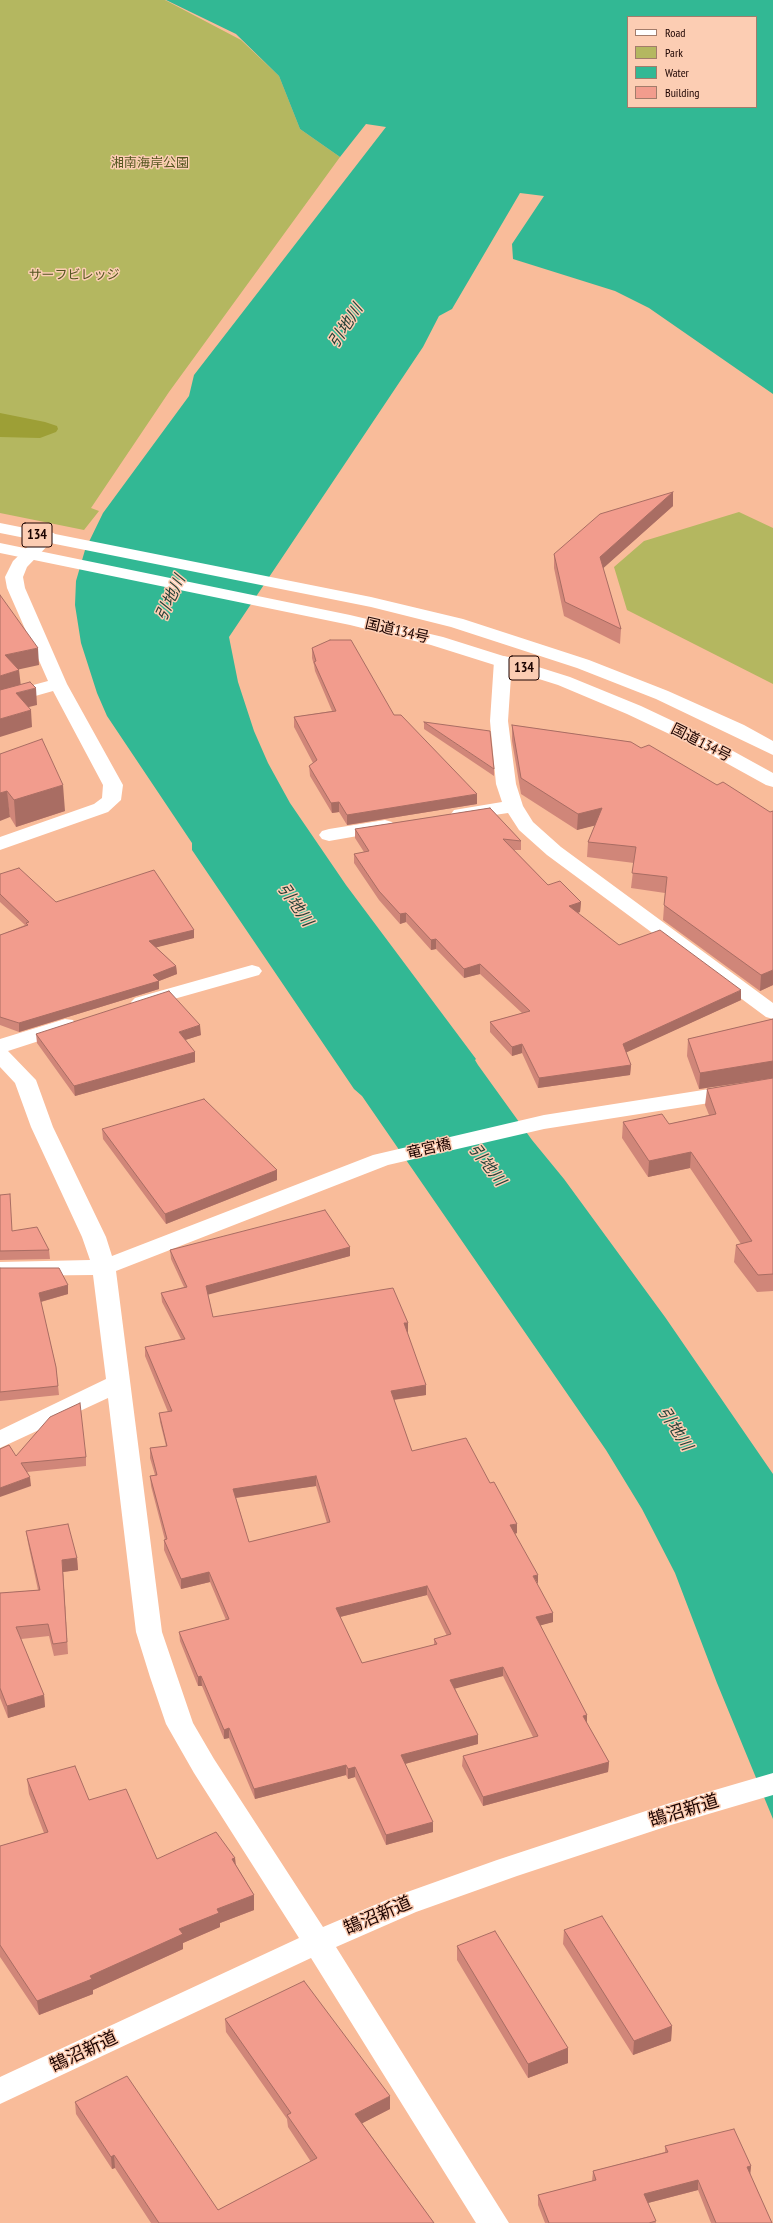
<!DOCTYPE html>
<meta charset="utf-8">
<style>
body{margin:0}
#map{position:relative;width:773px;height:2223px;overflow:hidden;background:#f9bc9a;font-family:"PT Sans Narrow",sans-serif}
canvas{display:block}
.legend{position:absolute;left:627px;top:16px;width:130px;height:92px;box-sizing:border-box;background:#fccdb3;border:1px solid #a27c6b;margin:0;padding:5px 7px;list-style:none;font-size:12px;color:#1c0300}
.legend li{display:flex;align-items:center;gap:8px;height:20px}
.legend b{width:20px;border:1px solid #a27c6b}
</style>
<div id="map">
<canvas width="773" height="2223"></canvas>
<ul class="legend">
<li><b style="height:5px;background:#fff"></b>Road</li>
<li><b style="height:11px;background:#b4b760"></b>Park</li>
<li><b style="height:11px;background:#32b894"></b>Water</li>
<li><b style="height:11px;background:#f29c8d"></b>Building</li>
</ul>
</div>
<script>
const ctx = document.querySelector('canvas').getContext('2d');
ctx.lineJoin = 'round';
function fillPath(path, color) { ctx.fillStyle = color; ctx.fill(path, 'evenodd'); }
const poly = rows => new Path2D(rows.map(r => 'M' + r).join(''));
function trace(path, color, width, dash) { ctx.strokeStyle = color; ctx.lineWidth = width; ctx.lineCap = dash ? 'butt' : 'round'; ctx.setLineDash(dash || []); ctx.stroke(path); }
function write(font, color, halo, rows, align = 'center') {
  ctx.font = font + ' "PT Sans Narrow","Noto Sans JP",sans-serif'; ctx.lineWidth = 3; ctx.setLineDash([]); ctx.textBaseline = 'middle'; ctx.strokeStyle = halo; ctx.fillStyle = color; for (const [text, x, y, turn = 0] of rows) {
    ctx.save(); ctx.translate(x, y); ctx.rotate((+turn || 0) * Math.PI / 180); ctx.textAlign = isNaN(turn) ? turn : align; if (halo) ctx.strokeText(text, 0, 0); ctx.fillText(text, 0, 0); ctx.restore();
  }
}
const green = poly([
 [0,0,165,0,241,40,279,76,300,129,340,157,169,392,91,508,99,511,84,530,0,513],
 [739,512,773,528,773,684,627,610,614,567,644,541]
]);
const forest = poly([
 [0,413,45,422,57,426,58,429,56,432,40,438,0,437]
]);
const water = poly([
 [166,0,773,0,773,394,649,308,615,291,513,259,512,244,544,196,520,193,452,309,439,316,423,347,229,637,238,682,254,731,268,763,290,803,346,885,476,1059,475,1060,478,1065,532,1140,564,1179,665,1317,773,1474,773,1819,717,1683,675,1573,642,1509,606,1450,362,1096,354,1089,192,850,192,843,107,716,97,693,81,643,75,605,76,581,85,550,103,513,189,396,194,375,386,127,366,124,340,157,300,129,279,76,236,34],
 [628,17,756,17,756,107,628,107]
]);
const minor = poly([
 [48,532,54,533,56,537,27,567,23,577,25,588,67,684,123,785,121,800,108,812,0,850,0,837,94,804,102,798,103,785,53,691,0,706,0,694,48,681,7,588,5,577,13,561,42,533,48,532],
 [503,656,509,657,512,661,508,721,516,784,523,806,533,822,561,847,773,1003,773,1019,766,1017,547,855,519,830,508,813,461,820,454,818,451,814,454,810,502,802,496,784,490,721,494,661,497,657,503,656],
 [385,820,392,822,395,826,392,830,329,841,322,839,319,835,322,831,329,829,385,820],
 [252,965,259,967,262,971,259,975,142,1008,135,1006,131,1002,135,998,252,965],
 [65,1019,73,1020,76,1025,73,1030,8,1051,36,1080,53,1127,106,1237,112,1256,373,1155,544,1115,773,1079,773,1093,544,1129,388,1165,116,1271,162,1632,193,1723,214,1759,323,1927,396,1896,497,1860,667,1804,773,1773,773,1795,671,1825,517,1876,416,1912,336,1947,509,2223,476,2223,311,1958,0,2104,0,2077,299,1938,194,1773,166,1724,150,1677,136,1632,108,1398,0,1448,0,1430,106,1379,93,1275,0,1276,0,1262,90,1260,82,1237,31,1127,15,1083,0,1067,0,1039,65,1019]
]);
const highway = poly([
 [0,523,371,597,463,619,589,660,668,691,744,725,773,741,773,755,656,699,577,668,451,627,371,607,0,533,0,523],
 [0,543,350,615,443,637,570,677,641,706,713,740,773,773,773,787,766,785,699,748,627,714,558,685,431,645,350,625,0,553,0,543]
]);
const wall = poly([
 [673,492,673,506,603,568,621,629,620,644,564,616,554,568,554,554],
 [312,648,394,715,477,804,347,825,339,812,332,813,310,776,309,766,313,763,294,727,294,717,332,711,315,671,314,665,312,658],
 [424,722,494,769,494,776,424,729],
 [512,725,631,742,773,985,760,991,663,920,665,893,631,888,634,863,587,857,588,842,595,825,577,830,521,794,512,741],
 [0,754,65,811,16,827,10,817],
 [490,808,521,841,521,850,514,850,548,885,581,902,580,912,577,913,619,945,741,1000,626,1052,631,1065,630,1075,538,1088,522,1053,512,1056,490,1032,490,1022,522,1013,480,974,464,978,436,949,431,950,406,922,400,924,379,900,354,863,354,854,364,852,355,838,355,829],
 [0,874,56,902,194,930,194,938,156,947,176,966,177,974,159,981,159,989,19,1032,0,1025,0,935,25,925,0,902],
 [773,1019,773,1078,699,1089,687,1056,688,1039],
 [36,1034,201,1035,185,1040,195,1052,195,1062,75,1096,37,1043],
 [773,1078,773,1291,757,1292,734,1262,736,1245,741,1244,690,1168,648,1177,622,1138,623,1122,669,1124,709,1115,705,1105,707,1089],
 [102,1129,277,1170,277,1180,166,1224,103,1139],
 [0,1195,12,1231,49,1250,50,1259,0,1260],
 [350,1247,350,1256,208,1294,213,1317,408,1332,407,1332,426,1395,394,1400,412,1451,517,1533,515,1534,537,1585,553,1613,553,1622,540,1625,587,1723,609,1762,608,1772,483,1806,462,1766,463,1756,533,1737,503,1676,455,1688,478,1744,405,1764,433,1832,386,1845,355,1777,348,1779,346,1775,255,1799,229,1738,224,1739,202,1686,198,1686,180,1641,179,1632,226,1620,210,1582,181,1589,164,1550,164,1540,165,1540,151,1486,150,1476,155,1475,150,1458,150,1448,166,1446,160,1422,159,1413,168,1412,145,1356,145,1347,181,1339,162,1302,161,1293,184,1287,171,1259,170,1250],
 [316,1486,327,1523,249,1542,236,1498],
 [427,1595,447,1636,434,1639,434,1645,362,1663,340,1617],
 [0,1268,68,1285,68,1294,41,1302,56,1367,59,1395,0,1401],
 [16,1456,86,1457,86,1466,27,1472,31,1486],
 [26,1531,77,1558,78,1570,63,1572,68,1654,54,1656,49,1636,21,1639,44,1695,45,1707,8,1718,0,1698,0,1593,38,1590,28,1543],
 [27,1779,89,1800,157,1859,235,1858,236,1865,254,1895,254,1910,220,1923,220,1927,183,1943,183,1949,93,1990,93,1994,39,2015,0,1957,0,1846,44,1833,29,1794],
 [564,1930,672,2026,671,2041,633,2055,563,1944],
 [457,1946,568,2048,568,2063,528,2078,457,1960],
 [225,2019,390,2109,362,2123,434,2223,151,2223,115,2168,112,2169,76,2114,75,2102,218,2210,311,2162,288,2127,287,2119,226,2032],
 [665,2146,751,2166,750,2174,772,2223,711,2223,698,2190,648,2203,656,2223,545,2223,538,2205,538,2195,592,2181,593,2171,665,2152]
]);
const shadedWall = poly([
 [673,492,673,506,599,572,600,557],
 [38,648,39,665,7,672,5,655],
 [19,670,21,687,0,693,0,676],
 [36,688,37,705,17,710,16,693],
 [31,710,32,727,0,737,0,719],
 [63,785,65,811,16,827,14,800],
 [7,791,10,817,0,821,0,793],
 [477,794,477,804,347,825,347,815],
 [339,802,339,812,332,813,331,803],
 [602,808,601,824,577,830,578,814],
 [581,902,580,912,569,916,569,906],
 [406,913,406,922,400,924,400,914],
 [194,930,194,938,150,949,149,941],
 [436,939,436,949,431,950,431,940],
 [480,964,480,974,464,978,464,969],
 [176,966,177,974,159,981,159,989,19,1032,19,1023],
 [773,970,773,985,760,991,761,975],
 [741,990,741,1000,623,1054,623,1044],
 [200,1025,201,1035,179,1042,179,1032],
 [522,1044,522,1053,512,1056,512,1047],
 [195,1052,195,1062,75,1096,74,1086],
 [773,1061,773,1078,699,1089,700,1073],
 [631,1065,630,1075,538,1088,539,1078],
 [691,1152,690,1168,648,1177,649,1161],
 [277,1170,277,1180,166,1224,165,1214],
 [350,1247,350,1256,207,1295,206,1286],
 [68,1285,68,1294,40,1302,39,1293],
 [404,1323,408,1323,408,1332,404,1333],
 [426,1385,426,1395,391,1400,391,1391],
 [316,1476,316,1486,234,1498,233,1489],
 [30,1477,31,1486,0,1497,0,1488],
 [517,1524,517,1533,510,1535,510,1525],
 [77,1558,78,1570,63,1572,68,1654,62,1560],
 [209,1572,210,1582,181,1589,181,1579],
 [538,1575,538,1584,533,1576],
 [427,1586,427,1595,336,1618,336,1608],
 [553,1613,553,1622,535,1627,536,1617],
 [503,1667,503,1676,450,1690,450,1680],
 [201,1676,202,1686,198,1686,198,1677],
 [44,1695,45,1707,8,1718,7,1706],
 [587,1715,587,1724,583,1716],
 [229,1728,229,1738,224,1739,224,1730],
 [478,1735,478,1744,401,1765,401,1755],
 [609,1762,608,1772,483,1806,483,1797],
 [346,1765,346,1775,255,1799,254,1789],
 [355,1767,355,1777,348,1779,348,1769],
 [433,1822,433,1832,386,1845,386,1835],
 [235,1858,236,1872,232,1859],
 [254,1895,254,1910,220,1923,220,1927,183,1943,183,1949,93,1990,93,1994,39,2015,37,2001,90,1976,217,1909],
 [672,2026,671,2041,633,2055,634,2041],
 [568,2048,568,2063,528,2078,528,2064],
 [390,2096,390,2109,355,2127,355,2114],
 [114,2155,115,2168,112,2169,111,2157],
 [751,2166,750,2176,747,2167],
 [698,2180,698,2190,644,2204,644,2194]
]);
const building = poly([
 [673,492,600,557,621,629,565,602,554,554,600,514,673,492],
 [0,595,38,648,5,655,19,670,0,676,0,595],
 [330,640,351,640,394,715,401,715,477,794,347,815,339,802,331,803,309,766,317,760,294,717,336,711,314,662,316,661,312,648,330,640],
 [30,682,36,688,16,693,31,710,0,719,0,690,30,682],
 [424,722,490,731,494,769,424,722],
 [512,725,631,742,641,748,649,745,717,785,723,782,770,812,773,811,773,970,761,975,664,905,667,877,632,873,636,847,588,842,602,808,578,814,521,778,512,725],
 [42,739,63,785,14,800,7,791,0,793,0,754,42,739],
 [490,808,521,841,503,839,548,885,560,881,581,902,569,906,619,945,660,930,741,990,623,1044,631,1065,539,1078,522,1044,512,1047,490,1022,530,1011,480,964,464,969,436,939,431,940,406,913,400,914,379,891,354,854,369,851,355,829,490,808],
 [19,868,56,902,154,870,194,930,149,941,176,966,153,975,159,981,19,1023,0,1017,0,935,28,925,26,923,29,922,0,894,0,874,19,868],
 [169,991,200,1025,179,1032,195,1052,74,1086,36,1034,169,991],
 [773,1019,773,1061,700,1073,688,1039,773,1019],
 [773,1078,773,1274,758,1275,736,1245,752,1241,691,1152,649,1161,623,1122,662,1114,669,1124,716,1114,707,1089,773,1078],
 [204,1099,277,1170,165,1214,102,1129,204,1099],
 [10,1194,12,1231,37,1227,49,1250,0,1251,0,1195,10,1194],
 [325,1210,350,1247,206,1286,213,1317,393,1288,408,1323,404,1323,426,1385,391,1391,412,1451,466,1438,490,1483,494,1482,517,1524,510,1525,538,1575,533,1576,553,1613,536,1617,587,1715,583,1716,609,1762,483,1797,463,1756,538,1736,503,1667,450,1680,478,1735,401,1755,433,1822,386,1835,355,1767,348,1769,346,1765,254,1789,229,1728,224,1730,201,1676,198,1677,179,1632,229,1619,209,1572,181,1579,164,1540,167,1539,150,1476,157,1475,150,1448,167,1446,159,1413,172,1411,145,1347,185,1339,161,1293,187,1287,170,1250,325,1210],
 [316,1476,330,1522,249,1542,233,1489,316,1476],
 [427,1586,451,1634,434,1639,437,1644,362,1663,336,1608,427,1586],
 [0,1268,59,1268,68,1285,39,1293,56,1367,58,1386,0,1392,0,1268],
 [80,1403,86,1457,21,1463,30,1477,0,1488,0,1449,9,1445,16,1456,50,1417,80,1403],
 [68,1524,77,1558,62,1560,67,1642,53,1644,48,1624,16,1627,44,1695,7,1706,0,1688,0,1593,40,1590,26,1531,68,1524],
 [75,1766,89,1800,126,1789,157,1859,216,1832,235,1858,232,1859,254,1895,217,1909,219,1913,179,1929,183,1934,90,1976,92,1979,37,2001,0,1945,0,1846,48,1832,27,1779,75,1766],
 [602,1916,672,2026,634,2041,564,1930,602,1916],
 [495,1931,568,2048,528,2064,457,1946,495,1931],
 [304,1981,390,2096,355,2114,434,2223,159,2223,114,2155,111,2157,75,2102,127,2076,218,2210,317,2158,287,2115,291,2113,225,2019,304,1981],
 [734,2129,751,2166,747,2167,772,2223,716,2223,698,2180,644,2194,656,2221,649,2223,549,2223,538,2195,596,2180,593,2171,668,2152,665,2146,734,2129]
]);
const farParknames = [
 ["湘南海岸公園",150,163],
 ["サーフビレッジ",74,275]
];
const shields = [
 [37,535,30],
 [524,668,30]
];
const shieldNames = [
 ["134",37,535],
 ["134",524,668]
];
const streetNames = [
 ["国道134号",397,631,13],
 ["国道134号",701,743,27],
 ["竜宮橋",429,1149,-13]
];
const waterNames = [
 ["引地川",346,326,-57],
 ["引地川",171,598,-65],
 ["引地川",295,905,55],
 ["引地川",487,1165,52],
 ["引地川",675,1429,57]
];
const nearStreetnames = [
 ["鵠沼新道",684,1811,-17],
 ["鵠沼新道",378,1916,-23],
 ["鵠沼新道",84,2052,-25]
];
fillPath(green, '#b4b760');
fillPath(forest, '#9d9f36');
fillPath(water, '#32b894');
fillPath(minor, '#fff');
fillPath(highway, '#fff');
fillPath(wall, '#d08679');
fillPath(shadedWall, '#a96d63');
fillPath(building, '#f29c8d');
trace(building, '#a96d63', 1);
write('13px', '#54551f', '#fccdb3', farParknames);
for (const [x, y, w] of shields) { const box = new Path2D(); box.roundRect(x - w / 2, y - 12, w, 24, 3); ctx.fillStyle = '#fccdb3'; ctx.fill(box); trace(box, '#1c0300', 1); }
write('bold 14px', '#1c0300', null, shieldNames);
write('15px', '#1c0300', '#fccdb3', streetNames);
write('italic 16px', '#254037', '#fccdb3', waterNames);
write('18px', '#1c0300', '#fccdb3', nearStreetnames);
</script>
